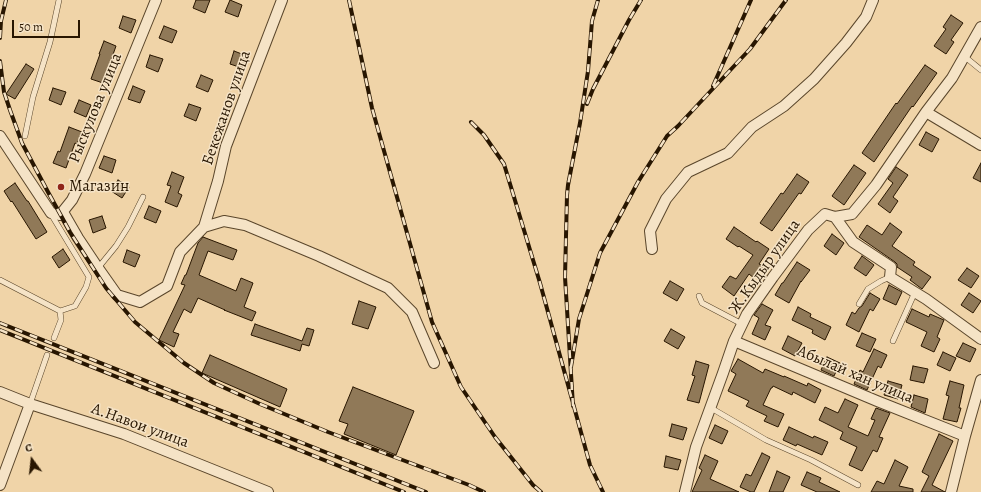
<!DOCTYPE html>
<meta charset="utf-8">
<style>
body{margin:0}
#map{position:relative;width:981px;height:492px;overflow:hidden;background:#f0d4a8;font-family:Alegreya,serif}
canvas{display:block}
.north{position:absolute;left:12px;top:440px;width:40px;height:40px;-webkit-text-stroke:3px #f5e3c6;paint-order:stroke;rotate:345deg;font-size:11px;font-weight:700;line-height:16px;text-align:center;color:#281601}
.north::after{content:'';display:block;margin:auto;width:14px;height:18px;background:#281601;clip-path:polygon(50% 0,100% 100%,50% 72%,0 100%)}
.scale{position:absolute;left:12px;top:20px;width:68px;height:18px;box-sizing:border-box;border:2px solid #281601;border-top:0;padding-left:5px;font-size:12px;line-height:14px;white-space:nowrap;color:#281601;-webkit-text-stroke:3px #f5e3c6;paint-order:stroke}
</style>
<div id="map">
<canvas width="981" height="492"></canvas>
<div class="north">С</div>
<div class="scale">50 m</div>
</div>
<script>
const ctx = document.querySelector('canvas').getContext('2d');
ctx.lineJoin = 'round';
function fillPath(path, color) { ctx.fillStyle = color; ctx.fill(path, 'evenodd'); }
const poly = rows => new Path2D(rows.map(r => 'M' + r).join(''));
function trace(path, color, width, dash) { ctx.strokeStyle = color; ctx.lineWidth = width; ctx.lineCap = dash ? 'butt' : 'round'; ctx.setLineDash(dash || []); ctx.stroke(path); }
function write(font, color, halo, rows, align = 'center') {
  ctx.font = font + ' Alegreya,serif'; ctx.lineWidth = 3; ctx.setLineDash([]); ctx.textBaseline = 'middle'; ctx.strokeStyle = halo; ctx.fillStyle = color; for (const [text, x, y, turn = 0] of rows) {
    ctx.save(); ctx.translate(x, y); ctx.rotate((+turn || 0) * Math.PI / 180); ctx.textAlign = isNaN(turn) ? turn : align; if (halo) ctx.strokeText(text, 0, 0); ctx.fillText(text, 0, 0); ctx.restore();
  }
}
const building = poly([
 [196,0,210,0,205,13,193,8,196,0],
 [230,0,242,5,238,17,225,12,230,0],
 [951,15,963,23,951,40,954,42,946,54,934,46,946,29,943,27,951,15],
 [123,16,136,20,131,33,119,28,123,16],
 [164,26,177,31,172,43,159,38,164,26],
 [104,41,116,46,103,83,91,79,100,54,99,54,104,41],
 [234,51,247,56,242,68,230,64,234,51],
 [150,55,163,59,158,72,146,67,150,55],
 [26,64,34,69,15,99,6,94,26,64],
 [925,65,937,73,913,107,912,106,874,162,862,153,896,103,897,104,925,65],
 [201,75,213,80,208,92,196,87,201,75],
 [133,86,145,91,140,103,128,99,133,86],
 [53,88,66,92,61,105,49,100,53,88],
 [79,100,91,105,86,117,74,112,79,100],
 [189,104,201,108,196,121,184,116,189,104],
 [69,127,82,132,77,144,75,143,66,168,53,163,58,151,60,152,69,127],
 [926,132,939,139,932,152,919,145,926,132],
 [104,156,116,160,112,173,99,168,104,156],
 [981,163,981,182,973,178,981,163],
 [854,165,866,173,844,205,832,196,854,165],
 [896,167,908,175,893,197,898,201,890,213,878,204,893,183,888,179,896,167],
 [172,172,184,177,178,193,182,195,177,207,165,202,171,186,167,185,172,172],
 [797,174,809,182,801,194,799,193,772,231,760,223,781,193,783,194,797,174],
 [118,180,129,187,122,198,111,191,118,180],
 [15,183,27,201,28,201,47,232,36,239,12,201,11,202,4,191,15,183],
 [149,206,161,211,156,223,144,218,149,206],
 [102,216,106,228,93,233,89,220,102,216],
 [890,223,902,232,892,246,915,262,913,265,931,277,922,289,910,280,912,277,897,267,897,264,895,262,859,237,867,225,882,235,890,223],
 [734,227,756,242,757,241,769,249,759,264,763,266,754,278,749,274,734,296,722,287,730,276,736,279,753,255,739,246,738,247,726,239,734,227],
 [832,234,844,243,836,255,824,246,832,234],
 [203,237,237,250,233,260,208,251,199,275,236,291,241,278,253,283,244,307,256,312,252,321,224,310,225,310,198,298,191,313,184,309,173,332,179,334,174,347,159,340,185,285,181,284,185,275,186,275,198,243,203,237],
 [63,249,70,260,59,268,52,257,63,249],
 [127,250,140,255,135,267,123,262,127,250],
 [862,256,874,265,866,276,854,268,862,256],
 [797,262,810,270,801,282,801,281,789,303,775,295,782,283,783,283,797,262],
 [967,268,979,276,971,288,958,280,967,268],
 [670,281,684,289,677,301,663,293,670,281],
 [889,285,902,292,896,305,883,299,889,285],
 [870,293,880,299,873,311,870,309,859,332,846,325,852,312,855,314,859,308,862,306,870,293],
 [969,293,981,301,973,313,961,305,969,293],
 [359,301,376,307,368,329,352,324,359,301],
 [762,304,773,310,765,325,771,327,765,340,752,334,759,318,754,315,762,304],
 [798,307,811,314,810,317,831,327,825,340,812,333,813,330,792,320,798,307],
 [912,309,929,317,930,314,944,320,937,337,940,339,934,352,921,346,927,332,906,322,912,309],
 [255,324,302,341,307,328,314,330,309,346,302,344,300,351,251,335,255,324],
 [671,329,685,337,678,349,664,341,671,329],
 [862,333,876,339,870,352,856,346,862,333],
 [788,336,802,343,795,356,782,349,788,336],
 [963,343,976,349,970,362,956,356,963,343],
 [874,349,887,355,881,368,878,366,867,390,854,384,860,370,863,372,874,349],
 [943,352,956,358,950,371,937,365,943,352],
 [210,355,287,389,280,407,202,373,210,355],
 [827,357,840,363,834,376,821,370,827,357],
 [738,359,763,373,765,369,784,377,784,376,807,386,808,383,821,390,815,403,793,392,792,395,773,386,772,388,771,388,763,405,784,414,778,427,764,421,767,416,746,406,749,401,728,391,736,374,731,371,738,359],
 [696,361,709,365,699,403,687,400,695,376,692,375,696,361],
 [913,366,928,369,924,383,910,380,913,366],
 [888,381,902,385,898,399,884,395,888,381],
 [950,381,964,385,959,408,961,408,957,422,943,419,949,396,946,395,950,381],
 [353,387,414,411,396,455,344,434,348,424,339,421,353,387],
 [914,395,928,399,925,413,911,407,914,395],
 [845,399,858,405,848,427,868,436,875,420,871,419,876,408,890,413,879,437,883,438,877,452,873,450,862,471,849,465,857,447,840,439,843,432,819,420,825,407,838,413,845,399],
 [672,424,687,428,683,440,669,436,672,424],
 [715,425,728,431,722,444,709,438,715,425],
 [789,427,813,438,814,436,828,442,822,455,797,444,796,446,783,440,789,427],
 [939,434,953,441,932,485,945,492,921,492,929,476,922,472,939,434],
 [762,453,770,457,754,492,751,492,740,487,746,474,751,476,762,453],
 [705,455,718,461,710,479,739,492,692,492,702,470,699,468,705,455],
 [666,456,681,460,678,470,664,467,666,456],
 [895,460,908,467,899,486,913,489,913,492,871,492,877,481,884,484,895,460],
 [777,471,790,477,783,492,769,492,777,471],
 [807,472,821,478,819,482,840,492,817,492,801,485,807,472]
]);
const service = poly([
 [964,56,981,70],
 [25,136,33,97,50,42,59,0],
 [98,268,116,246,128,227,143,197],
 [0,280,60,311,75,306,86,287,89,277,51,214],
 [699,296,702,303,742,324],
 [859,304,868,289,881,281,890,277],
 [54,338,61,320,60,311],
 [893,341,915,292],
 [30,404,47,355],
 [711,408,766,440,811,460,858,485]
]);
const minor = poly([
 [926,112,981,145],
 [0,136,51,213,60,215,72,200,85,174,156,0],
 [63,212,78,238,98,268,117,295,140,302,167,286,180,252,204,227,224,221,245,225,319,256,388,288,412,312,434,363],
 [835,217,853,242,891,267,890,277,926,299,981,339],
 [204,227,218,181,226,146,282,0],
 [652,249,650,231,666,199,688,172,728,153,752,127,784,106,814,79,846,43,866,17,873,0],
 [734,341,877,401,965,436],
 [0,392,30,404,124,434,268,492],
 [0,485,30,404],
 [685,492,696,447,723,373,734,341,747,314,773,277,808,230,825,214,835,217,852,214,876,185,926,112,952,78,981,27],
 [951,492,965,436,981,380]
]);
const rail = poly([
 [349,0,372,108,432,322,461,387,495,437,533,485,541,492],
 [0,38,1,21,6,0],
 [0,61,4,92,10,110,22,143,48,192,70,232,106,288,135,322,184,363,214,383,260,404,328,432,469,485,484,492],
 [713,86,751,0],
 [587,104,593,89,629,20,641,0],
 [471,122,484,135,504,164,540,283,590,465,603,492],
 [0,323,426,492],
 [0,330,404,492],
 [571,367,579,319,600,253,638,182,667,136,678,126,750,49,786,0],
 [573,406,565,277,567,195,568,185,580,123,588,71,592,21,598,0]
]);
const markers = [
 [61,187,4,"#8f2418"]
];
const streetNames = [
 ["Рыскулова улица",96,108,-68],
 ["Бекежанов улица",227,108,-71],
 ["Ж.Кыдыр улица",765,267,-55],
 ["Абылай хан улица",855,375,23],
 ["А.Навои улица",140,426,20]
];
const poiNames = [
 ["Магазин",69,187]
];
fillPath(building, '#907958');
trace(building, '#281601', 1);
trace(service, '#5a462b', 6);
trace(minor, '#5a462b', 12);
trace(service, '#f5e3c6', 5);
trace(minor, '#f5e3c6', 10);
trace(rail, '#281601', 4);
trace(rail, '#f5e3c6', 2.5, [8]);
for (const [x, y, r, color] of markers) { const dot = new Path2D(); dot.arc(x, y, r, 0, 2 * Math.PI); ctx.fillStyle = color; ctx.fill(dot); trace(dot, '#f5e3c6', 1.5); }
write('16px', '#281601', '#f5e3c6', streetNames);
write('16px', '#281601', '#f5e3c6', poiNames, 'left');
</script>
